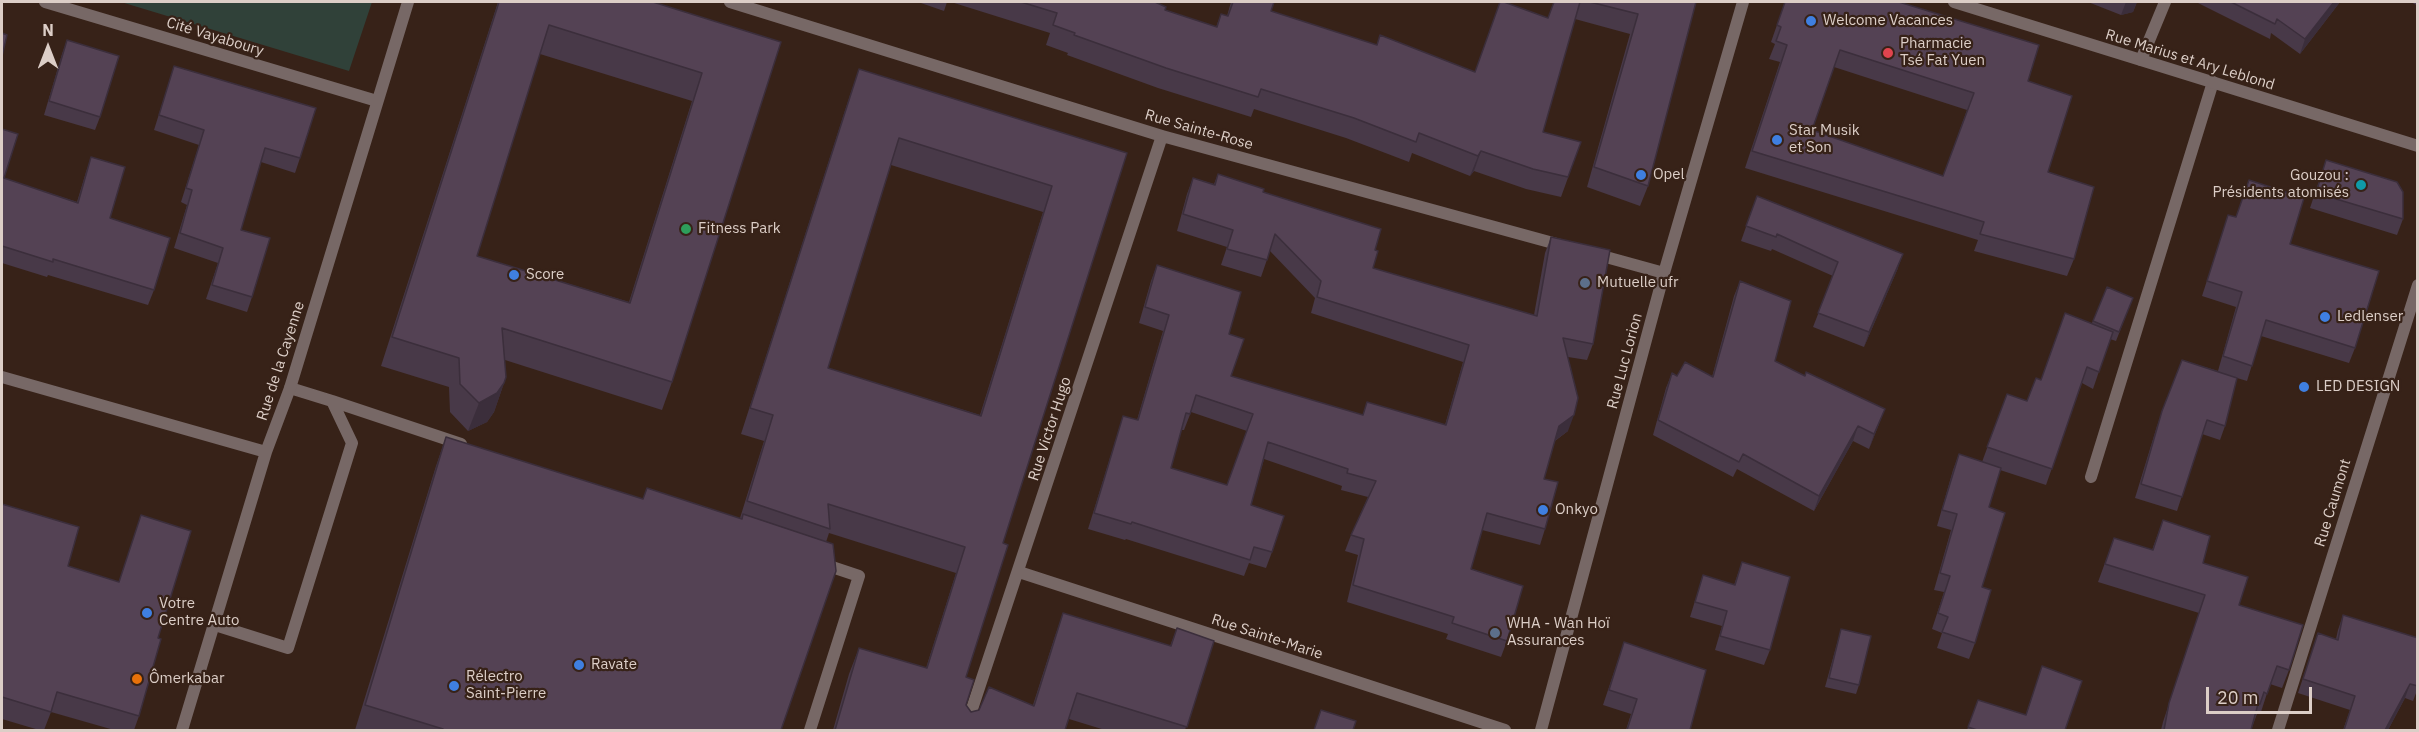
<!DOCTYPE html>
<meta charset="utf-8">
<style>
body{margin:0}
#map{position:relative;width:2419px;height:732px;overflow:hidden;background:#372218;font-family:"IBM Plex Sans",sans-serif}
canvas{display:block}
.frame{position:absolute;inset:0;border:3px solid #dccec7;pointer-events:none}
.north{position:absolute;left:18px;top:18px;width:60px;height:60px;-webkit-text-stroke:4px #372218;paint-order:stroke;rotate:0deg;font-size:16px;font-weight:700;line-height:24px;text-align:center;color:#dccec7}
.north::after{content:'';display:block;margin:auto;width:21px;height:27px;background:#dccec7;clip-path:polygon(50% 0,100% 100%,50% 72%,0 100%)}
.scale{position:absolute;left:2206px;top:687px;width:106px;height:27px;box-sizing:border-box;border:3px solid #dccec7;border-top:0;padding-left:8px;font-size:18px;line-height:21px;white-space:nowrap;color:#dccec7;-webkit-text-stroke:4px #372218;paint-order:stroke}
</style>
<div id="map">
<canvas width="2419" height="732"></canvas>
<div class="frame"></div>
<div class="north">N</div>
<div class="scale">20 m</div>
</div>
<script>
const ctx = document.querySelector('canvas').getContext('2d');
ctx.lineJoin = 'round';
function fillPath(path, color) { ctx.fillStyle = color; ctx.fill(path, 'evenodd'); }
const poly = rows => new Path2D(rows.map(r => 'M' + r).join(''));
function trace(path, color, width, dash) { ctx.strokeStyle = color; ctx.lineWidth = width; ctx.lineCap = dash ? 'butt' : 'round'; ctx.setLineDash(dash || []); ctx.stroke(path); }
function write(font, color, halo, rows, align = 'center') {
  ctx.font = font + ' "IBM Plex Sans",sans-serif'; ctx.lineWidth = 4.5; ctx.setLineDash([]); ctx.textBaseline = 'middle'; ctx.strokeStyle = halo; ctx.fillStyle = color; for (const [text, x, y, turn = 0] of rows) {
    ctx.save(); ctx.translate(x, y); ctx.rotate((+turn || 0) * Math.PI / 180); ctx.textAlign = isNaN(turn) ? turn : align; if (halo) ctx.strokeText(text, 0, 0); ctx.fillText(text, 0, 0); ctx.restore();
  }
}
const green = poly([
 [121,2,372,2,349,71]
]);
const service = poly([
 [332,401,461,444],
 [2091,477,2213,82],
 [215,625,288,648,352,443,332,401,290,388],
 [810,730,859,576,820,563]
]);
const minor = poly([
 [45,2,377,101],
 [730,2,1162,136,1564,246],
 [2141,60,2165,2],
 [1595,254,1664,273],
 [2,377,266,452],
 [1019,572,1505,730],
 [182,730,266,452,290,388,408,2],
 [965,730,1162,136],
 [2278,730,2418,285]
]);
const tertiary = poly([
 [1954,2,2418,146],
 [1541,730,1664,273,1743,2]
]);
const wall = poly([
 [498,2,653,2,781,42,672,382,662,410,505,360,504,383,494,412,487,422,468,431,450,412,449,387,381,366],
 [540,54,692,101,629,302,477,256],
 [918,2,947,2,944,11],
 [951,2,1155,2,1165,10,1216,27,1221,14,1227,16,1231,2,1274,2,1271,11,1377,45,1474,72,1548,18,1554,2,1696,2,1648,186,1640,206,1587,187,1630,34,1575,19,1543,132,1581,142,1561,197,1526,189,1474,171,1470,176,1412,153,1409,162,1346,138,1254,109,1251,117,1158,88,1067,55,1068,53,1046,45,1050,33],
 [1785,2,2028,81,2048,172,2074,259,2067,276,1974,251,1978,240,1745,168,1780,62,1769,59,1775,44,1771,42],
 [1834,67,1967,110,1943,176,1812,130],
 [2088,2,2137,2,2133,12,2121,15],
 [2196,2,2340,2,2300,54,2271,33,2270,39],
 [2411,2,2418,2,2418,6],
 [67,40,100,117,95,130,44,115,62,54],
 [174,66,300,158,295,173,261,162,241,230,252,297,247,312,206,299,218,263,174,248,187,205,181,202,199,145,154,130],
 [859,69,1127,153,1003,543,966,677,966,705,971,712,1033,705,1054,639,1063,613,1170,646,1177,628,1214,641,1185,730,1105,730,1069,719,1065,730,833,730,849,674,859,648,926,668,956,573,829,533,826,542,781,730,355,730,436,466,446,437,643,499,740,518,764,441,741,434,850,95],
 [891,165,1043,212,980,415,828,368],
 [2,129,4,178,77,202,86,172,91,157,110,218,154,290,148,305,48,275,47,277,2,263],
 [2326,160,2403,219,2397,235,2310,208],
 [1218,174,1263,192,1375,250,1373,268,1534,315,1545,253,1551,237,1593,344,1587,360,1568,357,1568,431,1555,441,1544,479,1545,529,1540,545,1482,530,1471,569,1507,641,1501,657,1446,639,1448,634,1347,602,1358,555,1345,551,1351,535,1368,497,1341,490,1342,486,1264,459,1251,505,1272,552,1266,568,1249,563,1244,576,1126,539,1125,540,1088,529,1118,432,1123,416,1137,420,1163,331,1139,323,1151,281,1157,265,1229,334,1231,376,1363,415,1367,402,1445,425,1463,362,1311,313,1315,298,1270,251,1261,277,1221,265,1227,247,1177,231,1187,194,1193,178,1214,184],
 [1191,412,1247,431,1227,485,1171,468,1181,430,1184,430],
 [1757,196,1898,268,1864,347,1813,327,1833,276,1772,249,1771,251,1741,241],
 [2228,215,2290,244,2355,348,2349,363,2261,336,2247,381,2237,378,2225,426,2220,440,2202,434,2177,511,2135,498,2157,426,2182,360,2218,371,2236,307,2202,296],
 [1740,281,1775,361,1879,424,1869,449,1853,441,1814,511,1737,469,1733,477,1653,435,1666,388,1672,373,1677,376,1712,377,1734,296],
 [2107,287,2133,298,2116,341,2110,339,2093,389,2082,383,2046,485,2000,470,1989,507,1982,587,1975,643,1969,659,1937,648,1942,633,1932,629,1944,592,1934,590,1951,530,1937,526,1953,470,1959,454,1982,462,2007,394,2027,401,2041,380,2092,323],
 [2,504,68,566,119,582,141,515,158,638,139,716,134,730,114,730,51,712,44,730,39,730,2,719],
 [2163,520,2203,563,2239,605,2289,670,2282,688,2270,684,2261,712,2258,711,2251,730,2161,730,2163,722,2199,613,2098,582,2114,538,2152,550],
 [1742,562,1770,650,1764,665,1715,650,1722,626,1690,617,1703,575,1734,585],
 [2343,615,2418,638,2418,688,2413,701,2405,698,2388,730,2343,730,2350,710,2298,693,2318,633,2336,639,2338,630],
 [1841,629,1859,685,1856,694,1825,687],
 [1624,642,1690,730,1626,730,1631,714,1603,705],
 [1978,700,2065,730,1967,730]
]);
const shadedWall = poly([
 [2126,2,2137,2,2133,12,2121,15],
 [2334,2,2340,2,2300,54,2305,39],
 [1481,151,1474,171,1470,176,1478,156],
 [1903,254,1898,268,1864,347,1869,332],
 [504,383,494,412,487,422,468,431,479,403],
 [1885,409,1869,449,1874,434],
 [1574,415,1568,431,1553,442,1559,426],
 [1858,426,1853,441,1814,511,1819,496],
 [2410,684,2405,698,2388,730,2385,730]
]);
const building = poly([
 [499,2,653,2,781,42,672,382,502,328,506,377,504,383,497,393,479,403,460,384,459,358,392,337,499,2],
 [549,25,702,73,630,303,477,256,549,25],
 [1021,2,1155,2,1166,7,1165,10,1217,27,1221,14,1228,16,1233,2,1274,2,1271,11,1377,45,1380,35,1475,72,1500,2,1504,2,1548,18,1554,2,1580,2,1543,132,1581,142,1568,177,1533,169,1481,151,1478,156,1419,133,1416,142,1354,118,1261,89,1258,97,1166,68,1074,35,1075,33,1053,25,1057,13,1021,2],
 [1590,2,1696,2,1648,186,1594,167,1638,14,1590,2],
 [1785,2,1899,2,2039,45,2028,81,2072,96,2048,172,2094,187,2074,259,1980,234,1984,222,1752,151,1787,45,1776,41,1781,27,1777,25,1785,2],
 [1840,50,1974,93,1943,176,1812,130,1840,50],
 [2231,2,2334,2,2305,39,2277,19,2275,24,2231,2],
 [2,33,7,35,2,56,2,33],
 [67,40,119,56,100,117,49,101,67,40],
 [174,66,316,108,300,158,265,148,241,230,270,238,252,297,212,285,223,248,180,233,192,190,186,188,204,130,159,115,174,66],
 [859,69,1127,153,1003,543,1008,545,966,677,974,680,966,705,971,712,979,710,989,687,1034,706,1063,613,1171,646,1177,628,1214,641,1187,727,1077,693,1065,730,835,730,859,648,927,668,965,547,828,504,830,529,747,501,773,415,750,408,859,69],
 [899,138,1052,186,981,416,828,368,899,138],
 [2,129,18,134,4,178,78,203,91,157,125,167,110,218,170,238,154,290,53,259,53,262,2,246,2,129],
 [2326,160,2397,182,2403,192,2403,219,2316,193,2326,160],
 [1218,174,1264,189,1263,192,1381,229,1375,250,1378,251,1373,268,1537,316,1551,237,1610,250,1593,344,1563,338,1578,398,1574,415,1559,426,1544,479,1558,482,1545,529,1487,513,1471,569,1523,586,1507,641,1452,623,1454,617,1353,585,1364,539,1351,535,1376,481,1347,473,1348,469,1268,442,1251,505,1284,516,1272,552,1254,547,1250,560,1132,522,1131,524,1094,513,1123,416,1138,420,1169,315,1145,307,1157,265,1241,292,1229,334,1244,339,1231,376,1363,415,1367,402,1446,425,1469,345,1317,297,1321,281,1275,234,1267,260,1227,249,1233,230,1183,214,1193,178,1215,185,1218,174],
 [1196,395,1253,414,1227,485,1171,468,1186,413,1190,414,1196,395],
 [2249,180,2304,198,2290,244,2379,271,2355,348,2266,320,2252,366,2223,356,2242,292,2207,281,2228,215,2236,217,2249,180],
 [1757,196,1903,254,1869,332,1818,313,1838,262,1777,234,1776,237,1746,226,1757,196],
 [1740,281,1791,301,1775,361,1805,376,1806,372,1885,409,1874,434,1858,426,1819,496,1743,454,1739,462,1658,420,1672,373,1677,376,1685,362,1713,377,1740,281],
 [2107,287,2133,298,2119,332,2093,321,2107,287],
 [2065,313,2113,332,2099,372,2087,367,2052,469,1987,447,2007,394,2027,401,2036,378,2041,380,2065,313],
 [2182,360,2237,378,2225,426,2207,420,2182,497,2141,484,2162,411,2182,360],
 [446,437,643,499,647,488,742,519,743,514,833,544,836,571,781,730,443,730,443,729,365,705,446,437],
 [1959,454,2001,468,1989,507,2005,513,1982,587,1991,590,1975,643,1942,632,1948,617,1938,613,1950,576,1940,573,1957,514,1942,510,1959,454],
 [2,504,79,527,68,566,119,582,141,515,191,531,158,638,161,639,139,716,57,692,51,712,2,697,2,504],
 [2163,520,2210,536,2203,563,2248,577,2239,605,2303,625,2289,670,2277,666,2267,694,2264,692,2260,704,2258,704,2251,730,2164,730,2169,703,2205,595,2105,564,2114,538,2153,550,2163,520],
 [1742,562,1790,577,1770,650,1720,636,1727,611,1695,602,1703,575,1735,585,1742,562],
 [2343,615,2418,638,2418,686,2410,684,2385,730,2344,730,2355,696,2303,679,2318,633,2338,640,2343,615],
 [1841,629,1871,636,1859,685,1829,678,1841,629],
 [1624,642,1706,670,1690,730,1627,730,1637,699,1609,690,1624,642],
 [2042,666,2082,681,2065,730,1977,730,1968,727,1978,700,2026,715,2042,666],
 [1321,710,1356,721,1353,730,1314,730,1321,710]
]);
const markers = [
 [1811,21,6,"#3f7fe0"],
 [1888,53,6,"#e0444e"],
 [1777,140,6,"#3f7fe0"],
 [1641,175,6,"#3f7fe0"],
 [2361,185,6,"#0f9aa8"],
 [686,229,6,"#2e9e5b"],
 [514,275,6,"#3f7fe0"],
 [1585,283,6,"#5c6f8a"],
 [2325,317,6,"#3f7fe0"],
 [2304,387,6,"#3f7fe0"],
 [1543,510,6,"#3f7fe0"],
 [147,613,6,"#3f7fe0"],
 [1495,633,6,"#5c6f8a"],
 [579,665,6,"#3f7fe0"],
 [137,679,6,"#e8710a"],
 [454,686,6,"#3f7fe0"]
];
const poiNames = [
 ["Welcome Vacances",1823,21],
 ["Pharmacie",1900,44],
 ["Tsé Fat Yuen",1900,61],
 ["Star Musik",1789,131],
 ["et Son",1789,148],
 ["Opel",1653,175],
 ["Gouzou :",2349,176,"right"],
 ["Présidents atomisés",2349,193,"right"],
 ["Fitness Park",698,229],
 ["Score",526,275],
 ["Mutuelle ufr",1597,283],
 ["Ledlenser",2337,317],
 ["LED DESIGN",2316,387],
 ["Onkyo",1555,510],
 ["Votre",159,604],
 ["Centre Auto",159,621],
 ["WHA - Wan Hoï",1507,624],
 ["Assurances",1507,641],
 ["Ravate",591,665],
 ["Rélectro",466,677],
 ["Saint-Pierre",466,694],
 ["Ômerkabar",149,679]
];
const streetNames = [
 ["Cité Vayaboury",215,37,17],
 ["Rue Marius et Ary Leblond",2190,60,17],
 ["Rue Sainte-Rose",1199,130,16],
 ["Rue de la Cayenne",281,361,-72],
 ["Rue Luc Lorion",1625,361,-75],
 ["Rue Victor Hugo",1050,429,-72],
 ["Rue Caumont",2333,503,-73],
 ["Rue Sainte-Marie",1267,637,18]
];
fillPath(green, '#304139');
trace(service, '#776866', 12);
trace(minor, '#776866', 12);
trace(tertiary, '#776866', 12);
fillPath(wall, '#483948');
fillPath(shadedWall, '#3b2e3b');
fillPath(building, '#544254');
trace(building, '#3b2e3b', 1.5);
for (const [x, y, r, color] of markers) { const dot = new Path2D(); dot.arc(x, y, r, 0, 2 * Math.PI); ctx.fillStyle = color; ctx.fill(dot); trace(dot, '#372218', 2); }
write('15px', '#dccec7', '#372218', poiNames, 'left');
write('15px', '#dccec7', '#372218', streetNames);
</script>
